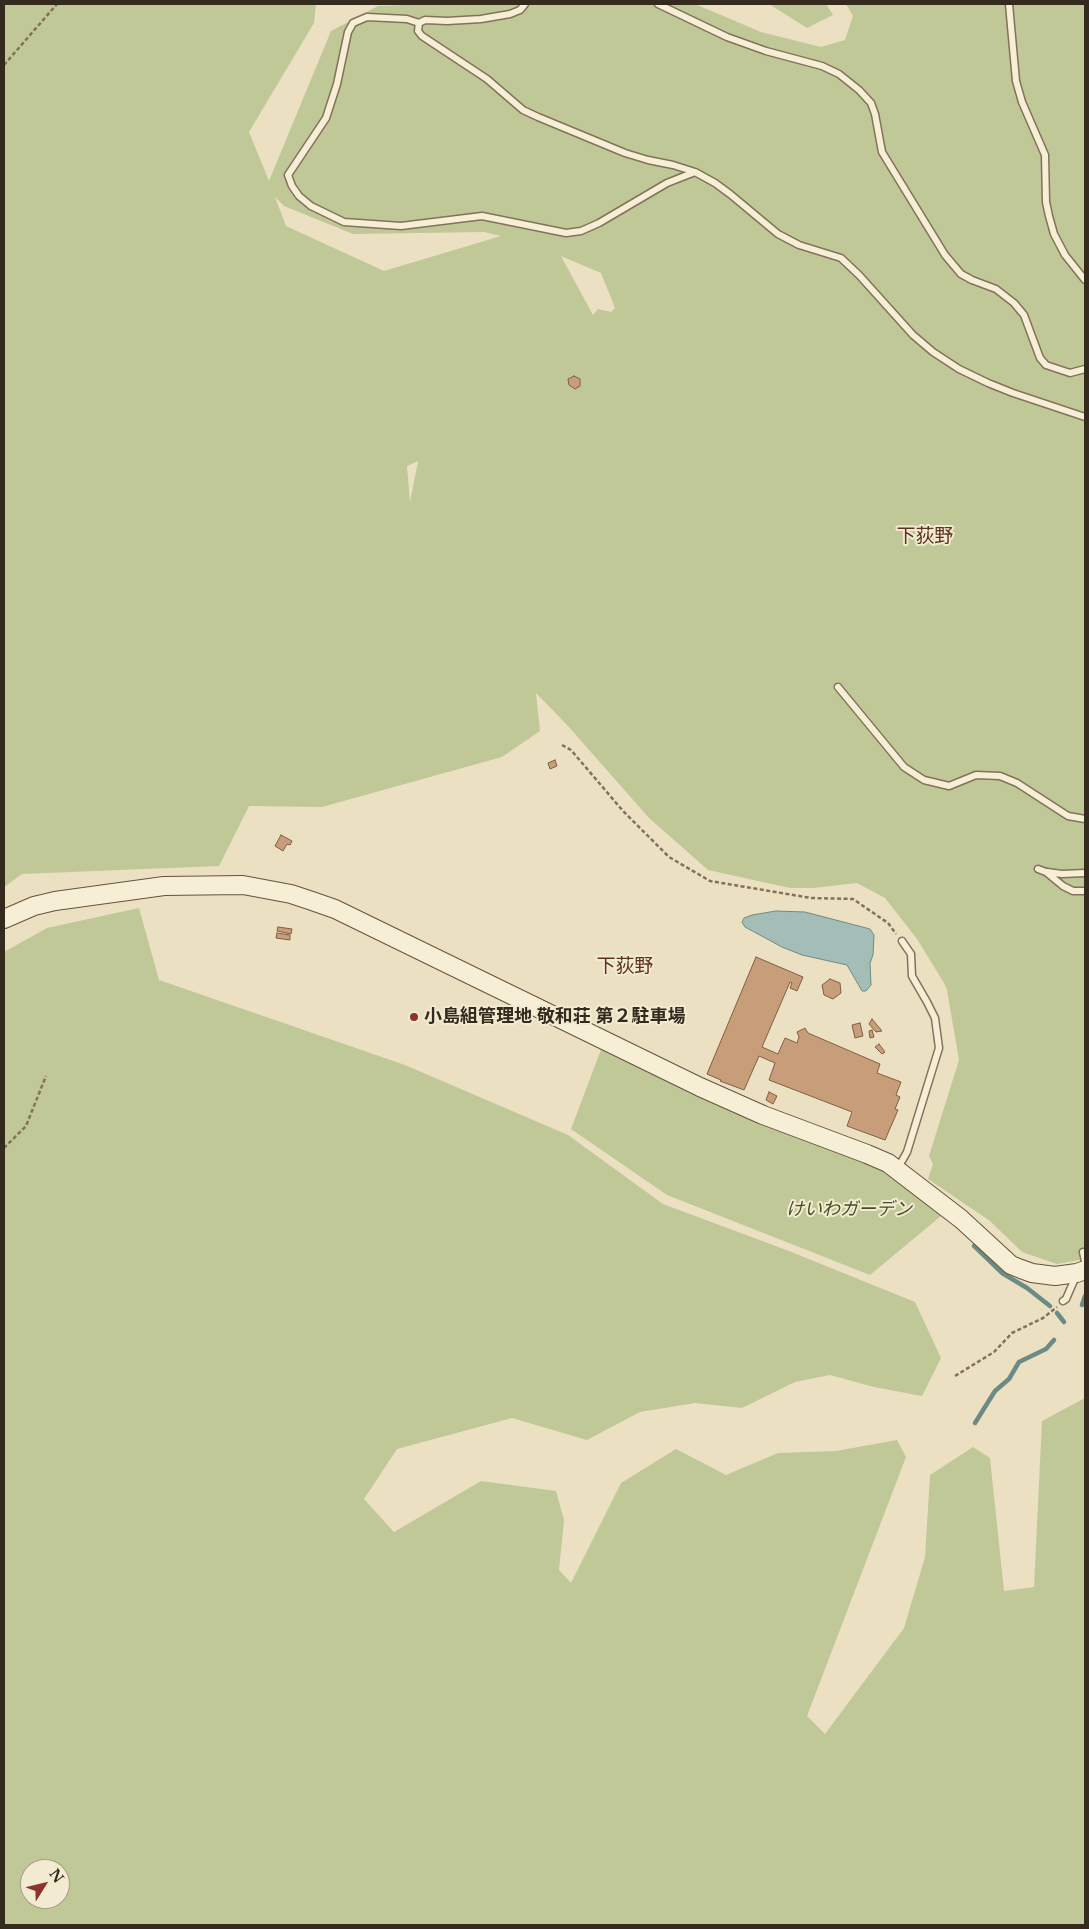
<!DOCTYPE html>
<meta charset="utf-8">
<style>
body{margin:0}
#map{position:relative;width:1089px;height:1929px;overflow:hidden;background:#ebe0c2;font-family:"Libre Baskerville",serif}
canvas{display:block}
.frame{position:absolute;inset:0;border:5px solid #342a1e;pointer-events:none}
.north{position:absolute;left:20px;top:1859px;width:50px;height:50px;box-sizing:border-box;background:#f3ebd1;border:1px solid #a79e89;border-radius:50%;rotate:54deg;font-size:14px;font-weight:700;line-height:20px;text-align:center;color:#342a1e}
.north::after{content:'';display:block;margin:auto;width:18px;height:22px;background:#8f322e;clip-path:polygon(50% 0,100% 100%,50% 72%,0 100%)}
</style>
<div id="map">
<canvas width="1089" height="1929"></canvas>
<div class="frame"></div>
<div class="north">N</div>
</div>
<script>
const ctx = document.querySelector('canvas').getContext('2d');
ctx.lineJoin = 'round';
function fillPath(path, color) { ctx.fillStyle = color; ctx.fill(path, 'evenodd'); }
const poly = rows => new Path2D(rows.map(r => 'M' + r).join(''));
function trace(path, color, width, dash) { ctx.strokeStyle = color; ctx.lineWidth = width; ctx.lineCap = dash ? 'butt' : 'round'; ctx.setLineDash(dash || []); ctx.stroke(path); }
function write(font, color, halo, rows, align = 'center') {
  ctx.font = font + ' "Libre Baskerville","Noto Sans JP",serif'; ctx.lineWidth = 4; ctx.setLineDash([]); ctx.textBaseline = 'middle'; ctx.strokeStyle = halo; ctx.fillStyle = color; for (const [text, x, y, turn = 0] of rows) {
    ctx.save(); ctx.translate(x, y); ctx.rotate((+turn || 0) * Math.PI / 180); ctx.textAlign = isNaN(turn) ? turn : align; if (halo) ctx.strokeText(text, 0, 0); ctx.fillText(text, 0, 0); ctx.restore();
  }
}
const green = poly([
 [4,4,316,4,314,23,249,132,269,181,331,31,378,6,430,4,695,4,761,32,821,47,845,40,853,16,846,4,1085,4,1085,1259,1057,1264,1022,1252,990,1221,928,1179,933,1164,929,1156,959,1060,947,990,944,983,917,939,885,898,857,883,814,888,790,888,708,870,649,818,568,726,536,693,540,731,502,757,322,807,249,806,219,866,22,874,4,887],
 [275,197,284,206,353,234,484,232,501,236,384,271,286,226],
 [561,256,601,273,615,308,611,312,598,309,593,315],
 [418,461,418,462,410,502,407,466],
 [769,4,826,4,833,15,807,28],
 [139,908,159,980,405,1065,568,1135,663,1204,789,1251,915,1302,941,1358,922,1396,874,1387,830,1375,795,1382,742,1408,695,1403,640,1412,587,1440,512,1418,397,1449,364,1499,394,1532,481,1481,556,1491,564,1520,559,1570,571,1583,621,1483,676,1449,726,1475,778,1453,836,1451,897,1440,906,1457,807,1716,825,1734,904,1628,925,1557,930,1475,973,1447,990,1458,1004,1591,1034,1587,1042,1421,1085,1398,1085,1925,4,1925,4,952,47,928],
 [30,1869,60,1869,60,1899,30,1899],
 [602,1047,875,1163,943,1211,941,1216,870,1275,667,1195,571,1129]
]);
const water = poly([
 [776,911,805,912,870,929,874,935,873,955,870,963,871,985,866,991,862,991,847,965,802,955,782,947,745,927,742,922,744,918,752,915,776,911]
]);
const stream = poly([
 [974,1246,1002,1273,1027,1288,1050,1306],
 [1082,1305,1085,1296],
 [1057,1313,1064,1322],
 [975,1423,995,1391,1009,1379,1019,1362,1046,1349,1054,1340]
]);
const building = poly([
 [574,376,580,379,580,386,575,389,569,385,568,379,574,376],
 [555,760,557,766,550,769,548,763,555,760],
 [281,835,292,841,290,845,287,844,283,851,275,846,281,835],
 [278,927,292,929,291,934,277,931,278,927],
 [277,933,290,935,290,940,276,938,277,933],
 [756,957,803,977,797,991,790,988,792,983,790,982,762,1047,778,1054,785,1038,797,1043,799,1037,797,1032,805,1028,808,1033,880,1064,877,1073,901,1082,896,1095,900,1097,895,1109,898,1110,885,1140,847,1126,852,1112,769,1080,775,1063,759,1056,744,1090,720,1081,721,1080,707,1074,756,957],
 [830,979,840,983,841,993,833,999,824,995,822,985,830,979],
 [872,1019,882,1031,876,1032,869,1024,872,1019],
 [860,1023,863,1036,855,1038,852,1025,860,1023],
 [872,1030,874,1037,870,1038,869,1031,872,1030],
 [879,1044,885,1052,882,1054,875,1047,879,1044],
 [769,1092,777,1096,773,1104,766,1100,769,1092]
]);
const path = poly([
 [4,65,57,4],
 [562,745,571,750,623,811,669,857,710,881,811,898,853,899,888,923,896,934],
 [4,1148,26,1126,46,1076],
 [955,1376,994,1352,1012,1333,1043,1318,1057,1307]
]);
const lane = poly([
 [525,4,520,10,510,14,481,19,447,21,425,20,419,23,418,31,422,36,487,79,523,110,538,117,625,153,648,160,673,165,695,172,715,183,730,194,778,234,799,245,841,258,859,275,913,335,933,352,959,369,988,383,1013,393,1085,417],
 [658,4,727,37,766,51,822,66,839,74,859,90,871,103,875,114,882,152,945,255,961,274,972,280,996,289,1014,303,1024,315,1040,358,1046,365,1070,373,1085,369],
 [1009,4,1016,81,1022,102,1045,155,1046,202,1049,216,1054,234,1065,255,1085,280],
 [419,23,407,19,367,17,353,23,348,32,337,84,326,118,288,175,292,186,299,196,311,206,344,222,401,226,482,216,566,233,581,231,599,223,667,183,695,172],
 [838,687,904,767,924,780,949,786,976,775,1000,776,1017,783,1068,816,1085,819],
 [1038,869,1046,872,1063,886,1073,891,1085,891],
 [1047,872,1062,874,1085,873],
 [898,1168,907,1152,939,1048,935,1018,927,1002,912,976,911,954,902,941],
 [1083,1252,1085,1261],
 [1063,1301,1066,1299,1076,1276]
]);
const secondary = poly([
 [4,919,34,906,55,901,164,886,243,885,291,894,312,901,335,909,700,1087,763,1115,867,1154,888,1163,961,1219,1011,1265,1021,1269,1032,1273,1055,1276,1077,1273,1085,1270]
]);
const markers = [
 [414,1017,5,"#8f322e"]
];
const poiNames = [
 ["小島組管理地 敬和荘 第２駐車場",424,1017]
];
const parkNames = [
 ["けいわガーデン",849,1210]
];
const neighbourhoodNames = [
 ["下荻野",925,537],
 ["下荻野",625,967]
];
fillPath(green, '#c0c897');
fillPath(water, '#a4beb7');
trace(water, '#6c8b85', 1);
trace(stream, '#6c8b85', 4.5);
fillPath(building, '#c79d7a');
trace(building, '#815e42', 1);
trace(lane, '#83725a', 9);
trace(secondary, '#65533e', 20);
trace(path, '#83725a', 2.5, [4, 2.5]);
trace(lane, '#f6eed5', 6);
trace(secondary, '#f6eed5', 18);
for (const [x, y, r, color] of markers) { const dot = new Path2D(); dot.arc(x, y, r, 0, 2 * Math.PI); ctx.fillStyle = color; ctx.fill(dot); trace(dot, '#f3ebd1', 2); }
write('bold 18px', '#342a1e', '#f3ebd1', poiNames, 'left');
write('italic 18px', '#434f26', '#f3ebd1', parkNames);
write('19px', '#5e3020', '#f3ebd1', neighbourhoodNames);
</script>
